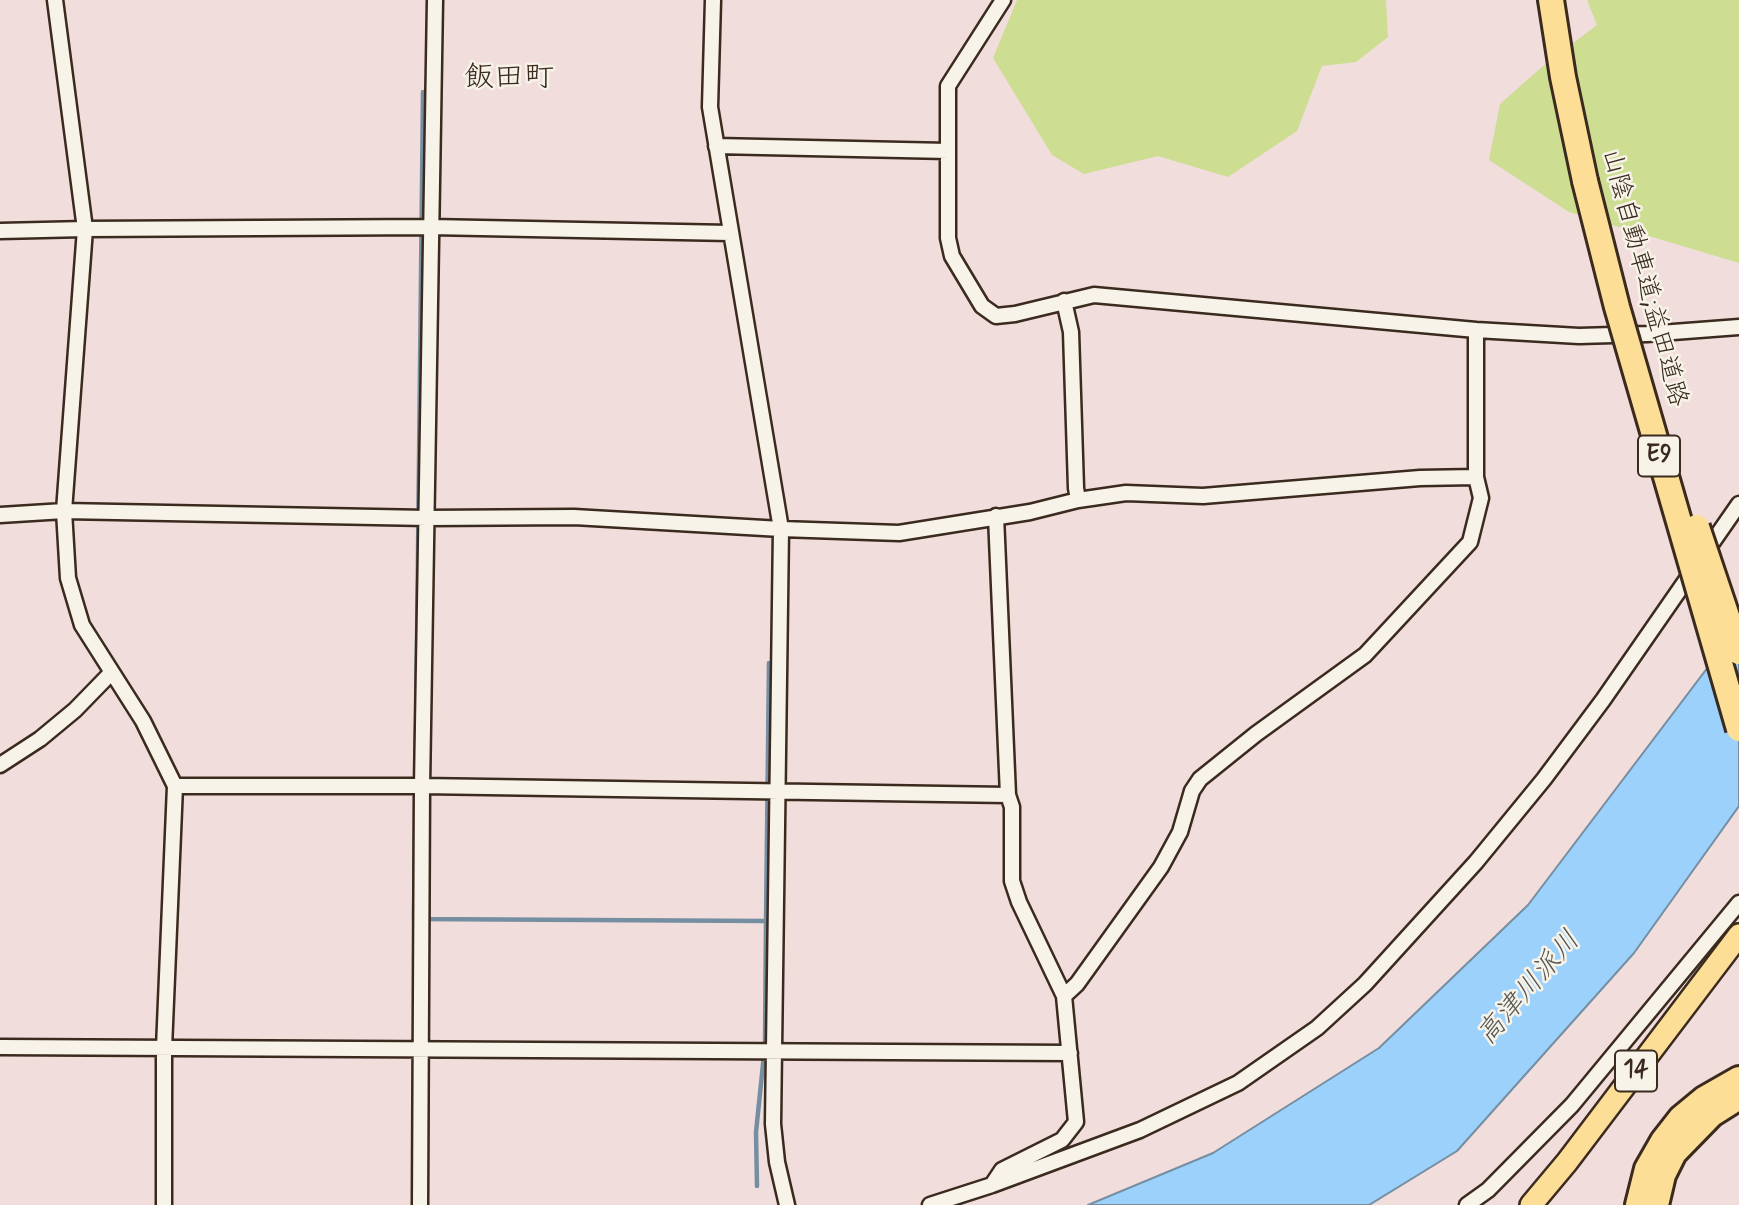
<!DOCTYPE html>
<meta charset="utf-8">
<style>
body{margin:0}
canvas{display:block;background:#f1dddb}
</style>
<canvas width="1739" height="1205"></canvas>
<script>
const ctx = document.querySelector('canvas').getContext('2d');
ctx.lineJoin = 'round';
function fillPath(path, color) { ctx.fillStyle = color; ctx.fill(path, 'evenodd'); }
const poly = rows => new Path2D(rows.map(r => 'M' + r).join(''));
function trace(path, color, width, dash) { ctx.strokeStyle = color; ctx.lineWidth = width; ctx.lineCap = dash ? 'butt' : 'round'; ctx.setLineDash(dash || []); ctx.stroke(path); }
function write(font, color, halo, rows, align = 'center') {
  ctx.font = font + ' Mynerve,"Klee One",sans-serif'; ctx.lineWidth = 5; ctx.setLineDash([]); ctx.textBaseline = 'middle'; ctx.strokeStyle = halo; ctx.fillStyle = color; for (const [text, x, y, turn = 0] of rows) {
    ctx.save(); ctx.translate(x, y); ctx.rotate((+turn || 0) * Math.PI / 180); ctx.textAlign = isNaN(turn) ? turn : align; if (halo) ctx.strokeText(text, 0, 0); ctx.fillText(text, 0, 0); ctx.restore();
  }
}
const green = poly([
 [1017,0,1386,0,1388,37,1356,62,1322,66,1297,131,1228,177,1158,156,1084,174,1052,155,993,58],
 [1587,0,1739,0,1739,263,1569,212,1489,160,1500,104,1543,66,1597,25]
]);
const water = poly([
 [1739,626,1739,806,1634,953,1457,1151,1369,1205,1088,1205,1213,1153,1379,1048,1528,905,1739,626]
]);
const stream = poly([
 [423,92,414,919,766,921,765,1045,756,1132,757,1186],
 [766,921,769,663]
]);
const street = poly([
 [55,0,85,229,64,511,68,578,82,625,143,721,175,786,164,1048,164,1205],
 [713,0,710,107,781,529,773,1124,777,1162,787,1205],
 [1003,0,948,86,948,238,952,256,982,306,996,316,1015,314,1094,295,1476,330],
 [716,146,948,151],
 [0,231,85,229,431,227,730,233],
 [1064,301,1071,332,1076,488,1078,500],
 [0,515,64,511,427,518,574,517,781,529,899,533,1030,512,1078,500,1126,493,1203,496,1420,478,1476,477],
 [0,765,40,739,75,710,111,673],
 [175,786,422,786,1008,795],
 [1064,996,1077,984,1161,867,1180,832,1192,791,1200,779,1256,734,1365,655,1470,542,1481,498,1476,477,1476,330,1579,336,1647,334,1739,327],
 [0,1047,1070,1053],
 [992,1185,1002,1170,1062,1140,1076,1122,1064,996,1019,902,1012,881,1012,807,1008,795,996,516],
 [420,1205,422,786,435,0],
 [930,1205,992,1185,1140,1130,1238,1083,1317,1028,1365,984,1476,862,1544,779,1603,700,1739,504],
 [1467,1205,1488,1190,1572,1105,1739,903]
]);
const primary = poly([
 [1531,1205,1567,1162,1739,935]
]);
const highway = poly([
 [1551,0,1563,77,1585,181],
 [1638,1205,1647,1169,1663,1141,1681,1118,1704,1099,1739,1079],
 [1656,1205,1663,1175,1674,1153,1712,1114,1739,1097]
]);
const highwayBridge = poly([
 [1585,181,1617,307,1739,729],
 [1697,527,1739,652]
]);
const shields = [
 [1659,456,42],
 [1636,1071,42]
];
const shieldNames = [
 ["E9",1659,456],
 ["14",1636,1071]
];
const streetNames = [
 ["山陰自動車道;益田道路",1643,278,75]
];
const waterNames = [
 ["高津川派川",1530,989,-49]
];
const quarterNames = [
 ["飯田町",509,80]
];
fillPath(green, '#cddd91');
fillPath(water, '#9bd1fa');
trace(water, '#758ea2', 2);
trace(stream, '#758ea2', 4.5);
trace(street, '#3b2a1e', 19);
trace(primary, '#3b2a1e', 26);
trace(highway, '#3b2a1e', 30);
trace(street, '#f7f3e8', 14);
trace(primary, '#fdde96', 21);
trace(highway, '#fdde96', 24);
trace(highwayBridge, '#3b2a1e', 30, []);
trace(highwayBridge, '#fdde96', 24);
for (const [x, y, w] of shields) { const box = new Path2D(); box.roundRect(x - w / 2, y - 20.5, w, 41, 5); ctx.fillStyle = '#f7f3e8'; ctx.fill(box); trace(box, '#3b2a1e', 2); }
write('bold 24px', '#3b2a1e', null, shieldNames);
write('26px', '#3b2a1e', '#f7f3e8', streetNames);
write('italic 28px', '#535455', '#f7f3e8', waterNames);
write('30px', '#3b2a1e', '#f7f3e8', quarterNames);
</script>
